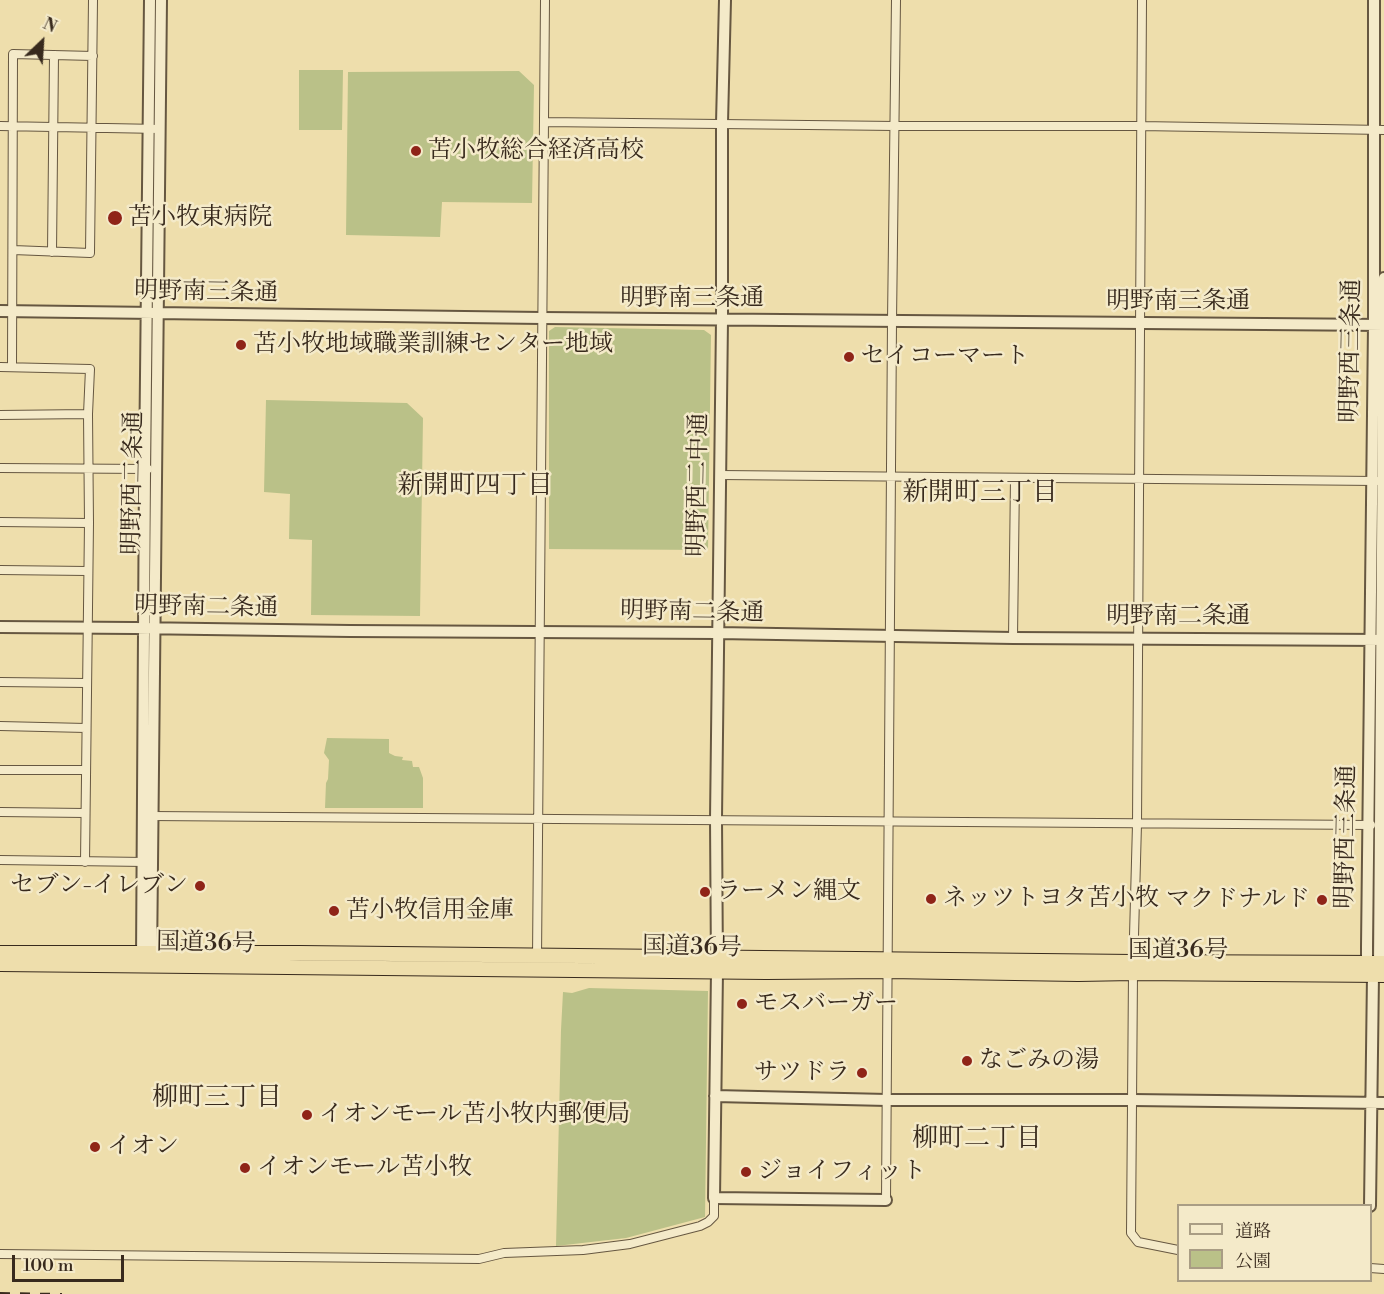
<!DOCTYPE html>
<meta charset="utf-8">
<style>
body{margin:0}
#map{position:relative;width:1384px;height:1294px;overflow:hidden;background:#eedeac;font-family:"Libre Bodoni","Noto Serif JP",serif}
canvas{display:block}
.legend{position:absolute;left:1177px;top:1204px;width:195px;height:78px;box-sizing:border-box;background:#f4eac9;border:2px solid #a99d84;margin:0;padding:8px 10px;list-style:none;font-size:18px;color:#382a1d}
.legend li{display:flex;align-items:center;gap:12px;height:30px}
.legend b{width:30px;border:2px solid #a99d84}
.north{position:absolute;left:12px;top:12px;width:60px;height:60px;-webkit-text-stroke:4px #f4eac9;paint-order:stroke;rotate:25deg;font-size:16px;font-weight:700;line-height:24px;text-align:center;color:#382a1d}
.north::after{content:'';display:block;margin:auto;width:21px;height:27px;background:#382a1d;clip-path:polygon(50% 0,100% 100%,50% 72%,0 100%)}
.scale{position:absolute;left:12px;top:1255px;width:112px;height:27px;box-sizing:border-box;border:3px solid #382a1d;border-top:0;padding-left:8px;font-size:18px;line-height:21px;white-space:nowrap;color:#382a1d;-webkit-text-stroke:4px #f4eac9;paint-order:stroke}
</style>
<div id="map">
<canvas width="1384" height="1294"></canvas>
<ul class="legend">
<li><b style="height:8px;background:#f4eac9"></b>道路</li>
<li><b style="height:16px;background:#bac188"></b>公園</li>
</ul>
<div class="north">N</div>
<div class="scale">100 m</div>
</div>
<script>
const ctx = document.querySelector('canvas').getContext('2d');
ctx.lineJoin = 'round';
function fillPath(path, color) { ctx.fillStyle = color; ctx.fill(path, 'evenodd'); }
const poly = rows => new Path2D(rows.map(r => 'M' + r).join(''));
function trace(path, color, width, dash) { ctx.strokeStyle = color; ctx.lineWidth = width; ctx.lineCap = dash ? 'butt' : 'round'; ctx.setLineDash(dash || []); ctx.stroke(path); }
function write(font, color, halo, rows, align = 'center') {
  ctx.font = font + ' "Libre Bodoni","Noto Serif JP",serif'; ctx.lineWidth = 5; ctx.setLineDash([]); ctx.textBaseline = 'middle'; ctx.strokeStyle = halo; ctx.fillStyle = color; for (const [text, x, y, turn = 0] of rows) {
    ctx.save(); ctx.translate(x, y); ctx.rotate((+turn || 0) * Math.PI / 180); ctx.textAlign = isNaN(turn) ? turn : align; if (halo) ctx.strokeText(text, 0, 0); ctx.fillText(text, 0, 0); ctx.restore();
  }
}
const green = poly([
 [299,70,343,70,342,130,299,130],
 [519,71,534,85,532,203,442,202,440,237,346,235,348,72],
 [555,327,704,330,711,335,708,550,549,549,549,331],
 [266,400,407,403,423,418,420,616,311,615,312,540,289,539,290,494,264,492],
 [327,738,389,739,389,753,395,756,403,757,402,760,412,761,413,767,419,767,423,778,423,808,325,808,326,783,328,779,329,760,324,753],
 [589,988,708,991,705,1217,626,1238,556,1246,561,1030,563,992,572,993]
]);
const minor = poly([
 [1142,0,1137,824,1133,973,1131,1233,1138,1242,1178,1250],
 [544,122,895,126,1140,126,1384,130],
 [0,126,160,129],
 [13,250,90,253,93,0],
 [52,252,54,55],
 [12,366,13,54,93,56],
 [0,367,90,369,88,414,89,523,85,862],
 [0,415,88,414],
 [0,468,148,469],
 [720,475,1377,481],
 [0,522,89,523],
 [0,570,87,571],
 [1013,638,1015,478],
 [0,682,86,683],
 [0,726,86,728],
 [0,770,86,770],
 [0,812,85,813],
 [150,816,1371,825],
 [0,860,145,862],
 [537,958,545,0],
 [886,1200,892,321,896,0],
 [0,1254,479,1259,504,1253,583,1250,630,1244,700,1226,708,1222,714,1216,714,1198],
 [1370,1268,1384,1269]
]);
const tertiary = poly([
 [725,0,722,123,722,320,716,819,717,971,714,1198,886,1200],
 [0,311,542,318,1384,325],
 [0,627,134,628,350,631,718,633,1013,638,1384,640],
 [142,959,145,469,150,0],
 [151,960,161,0],
 [1376,969,1379,963,1384,278],
 [715,1096,887,1100,1133,1100,1384,1103],
 [1370,1206,1373,975,1367,963,1367,946,1374,325,1374,0]
]);
const trunk = poly([
 [0,953,300,953,1134,962,1384,963],
 [0,964,766,972,888,971,1078,974,1133,973,1384,975]
]);
const rail = poly([
 [0,1293,62,1294]
]);
const markers = [
 [416,151,6,"#8f2418"],
 [115,218,8,"#8f2418"],
 [241,345,6,"#8f2418"],
 [849,357,6,"#8f2418"],
 [200,886,6,"#8f2418"],
 [705,892,6,"#8f2418"],
 [931,899,6,"#8f2418"],
 [1322,900,6,"#8f2418"],
 [334,911,6,"#8f2418"],
 [742,1004,6,"#8f2418"],
 [967,1061,6,"#8f2418"],
 [862,1073,6,"#8f2418"],
 [307,1115,6,"#8f2418"],
 [95,1147,6,"#8f2418"],
 [245,1168,6,"#8f2418"],
 [746,1172,6,"#8f2418"]
];
const poiNames = [
 ["苫小牧総合経済高校",428,151],
 ["苫小牧東病院",128,218],
 ["苫小牧地域職業訓練センター地域",253,345],
 ["セイコーマート",861,357],
 ["セブン-イレブン",188,886,"right"],
 ["ラーメン縄文",717,892],
 ["ネッツトヨタ苫小牧",943,899],
 ["マクドナルド",1310,900,"right"],
 ["苫小牧信用金庫",346,911],
 ["モスバーガー",754,1004],
 ["なごみの湯",979,1061],
 ["サツドラ",850,1073,"right"],
 ["イオンモール苫小牧内郵便局",319,1115],
 ["イオン",107,1147],
 ["イオンモール苫小牧",257,1168],
 ["ジョイフィット",758,1172]
];
const streetNames = [
 ["明野南三条通",206,293,1],
 ["明野南三条通",692,299],
 ["明野南三条通",1178,302],
 ["明野西三条通",1352,351,-89],
 ["明野西二条通",134,483,-89],
 ["明野西二中通",699,485,-89],
 ["明野南二条通",206,608,1],
 ["明野南二条通",692,613,1],
 ["明野南二条通",1178,617],
 ["明野西三条通",1347,837,-89],
 ["国道36号",206,944,1],
 ["国道36号",692,948,1],
 ["国道36号",1178,951]
];
const neighbourhoodNames = [
 ["新開町四丁目",475,487],
 ["新開町三丁目",980,494],
 ["柳町三丁目",217,1099],
 ["柳町二丁目",977,1140]
];
fillPath(green, '#bac188');
trace(minor, '#665741', 10);
trace(tertiary, '#665741', 14);
trace(trunk, '#382a1d', 16);
trace(minor, '#f4eac9', 8);
trace(tertiary, '#f4eac9', 10);
trace(trunk, '#eedeac', 14);
trace(rail, '#382a1d', 2, [10, 10]);
for (const [x, y, r, color] of markers) { const dot = new Path2D(); dot.arc(x, y, r, 0, 2 * Math.PI); ctx.fillStyle = color; ctx.fill(dot); trace(dot, '#f4eac9', 2); }
write('24px', '#382a1d', '#f4eac9', poiNames, 'left');
write('24px', '#382a1d', '#f4eac9', streetNames);
write('26px', '#382a1d', '#f4eac9', neighbourhoodNames);
</script>
